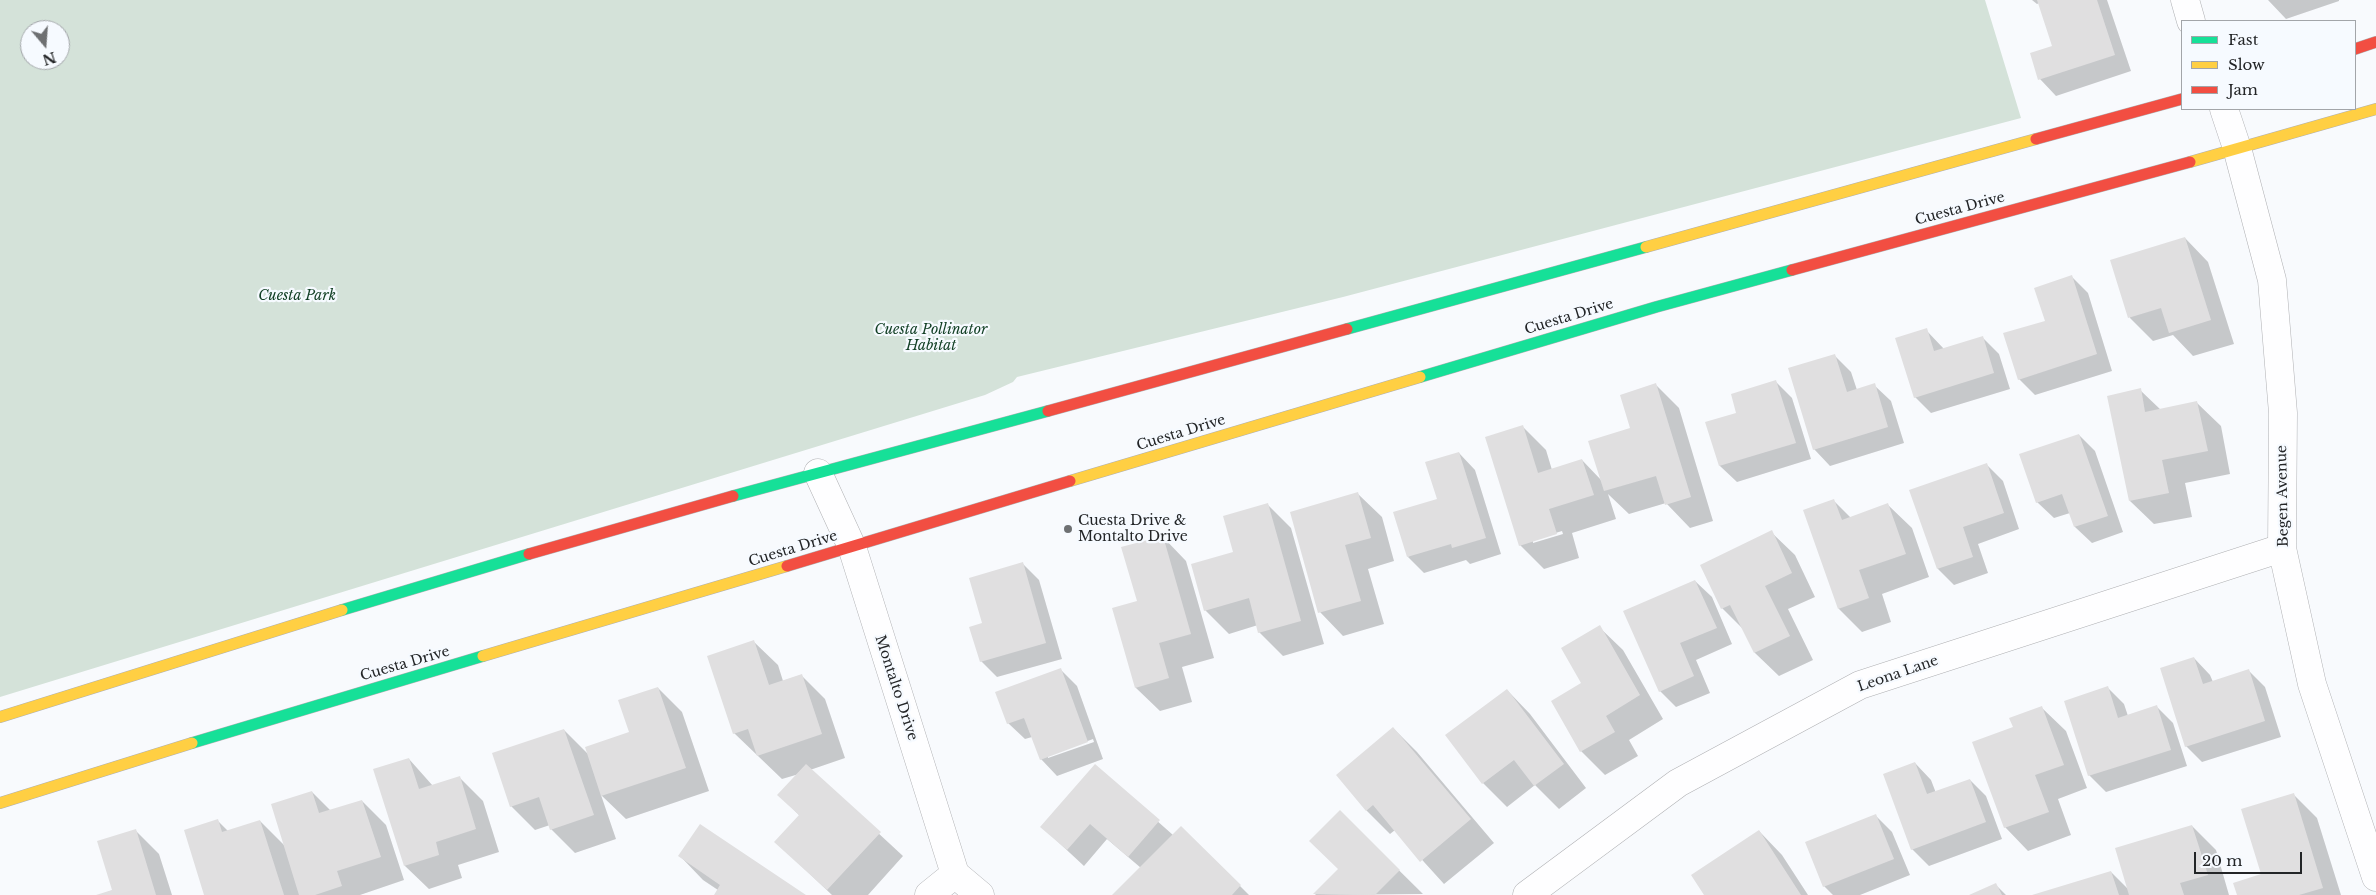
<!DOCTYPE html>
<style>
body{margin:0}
#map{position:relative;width:2376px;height:895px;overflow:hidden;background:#f8fafd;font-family:"Libre Baskerville",serif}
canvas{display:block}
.legend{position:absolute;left:2181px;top:20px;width:175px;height:90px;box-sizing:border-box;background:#f6faff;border:1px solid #a2a5a9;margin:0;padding:6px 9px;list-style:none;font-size:15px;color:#232527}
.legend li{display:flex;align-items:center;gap:10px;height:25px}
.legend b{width:25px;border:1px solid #a2a5a9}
.north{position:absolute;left:20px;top:20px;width:50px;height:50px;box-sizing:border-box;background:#f6faff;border:1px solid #a2a5a9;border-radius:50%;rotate:162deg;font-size:14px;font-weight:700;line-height:20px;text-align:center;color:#232527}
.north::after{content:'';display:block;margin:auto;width:18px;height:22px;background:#6e7072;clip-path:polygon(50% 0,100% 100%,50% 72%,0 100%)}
.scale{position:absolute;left:2194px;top:852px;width:108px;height:22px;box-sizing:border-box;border:2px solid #232527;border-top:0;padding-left:6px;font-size:15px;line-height:18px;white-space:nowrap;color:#232527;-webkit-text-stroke:4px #f6faff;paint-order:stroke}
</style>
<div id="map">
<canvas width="2376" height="895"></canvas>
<ul class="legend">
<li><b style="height:6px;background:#16e098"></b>Fast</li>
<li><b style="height:6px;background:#ffcf43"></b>Slow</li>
<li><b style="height:6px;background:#f24e42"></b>Jam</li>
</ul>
<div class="north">N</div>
<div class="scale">20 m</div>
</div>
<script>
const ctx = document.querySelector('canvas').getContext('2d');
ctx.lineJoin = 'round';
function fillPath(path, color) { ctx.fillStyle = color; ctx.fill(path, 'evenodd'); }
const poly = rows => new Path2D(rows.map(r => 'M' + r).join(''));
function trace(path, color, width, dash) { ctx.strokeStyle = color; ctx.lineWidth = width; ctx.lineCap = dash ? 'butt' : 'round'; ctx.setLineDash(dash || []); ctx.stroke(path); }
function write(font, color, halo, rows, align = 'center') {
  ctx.font = font + ' "Libre Baskerville",serif'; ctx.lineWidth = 4.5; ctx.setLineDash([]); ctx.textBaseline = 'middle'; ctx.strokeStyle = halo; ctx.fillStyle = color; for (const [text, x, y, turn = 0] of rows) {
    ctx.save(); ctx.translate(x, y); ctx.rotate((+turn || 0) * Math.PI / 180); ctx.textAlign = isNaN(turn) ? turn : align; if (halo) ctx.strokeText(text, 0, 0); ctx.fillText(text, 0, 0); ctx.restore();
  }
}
const green = poly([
 [0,0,1985,0,2021,118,1343,297,1017,377,1013,382,985,395,0,697],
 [30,30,60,30,60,60,30,60]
]);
const shadow = poly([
 [2032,0,2107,0,2131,71,2056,96,2040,79,2054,47,2039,3,2037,4],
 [2268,0,2339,0,2339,1,2286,19],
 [2185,238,2208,262,2234,344,2193,356,2173,335,2153,341,2130,318,2112,261],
 [2072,277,2088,293,2112,371,2035,395,2019,379],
 [1926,330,1944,349,1982,337,1999,354,2010,389,1931,413,1915,397],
 [1834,355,1851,372,1857,390,1874,385,1891,401,1904,443,1830,466,1814,449],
 [1775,381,1792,398,1811,459,1737,482,1720,466,1707,423,1738,414],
 [1655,384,1679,408,1713,521,1690,528,1666,503,1629,514,1608,494,1616,519,1572,533,1579,558,1544,569,1520,545,1522,426,1546,450,1552,470,1582,460,1602,481],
 [1562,531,1563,534,1533,543,1533,540],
 [2140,390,2161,410,2197,403,2221,426,2230,474,2185,483,2192,517,2154,524,2130,501],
 [2079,435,2095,451,2123,532,2092,543,2075,527,2070,513,2054,518,2037,502],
 [1459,453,1475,470,1501,554,1470,564,1466,560,1424,573,1408,557,1438,500],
 [1987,465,2003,481,2019,529,1978,544,1988,573,1954,585,1938,569,1911,491],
 [1358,494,1382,517,1394,561,1368,569,1384,624,1343,636,1320,612],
 [1834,501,1851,518,1888,505,1912,528,1929,577,1882,594,1891,622,1862,632,1839,609],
 [1268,505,1291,528,1324,644,1283,656,1259,632,1258,625,1229,634,1205,610,1234,553],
 [1771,532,1795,555,1815,597,1788,609,1813,660,1779,676,1755,653,1744,630,1722,608],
 [1163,537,1186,561,1214,658,1182,667,1192,702,1160,711,1136,688,1138,602],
 [1023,564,1039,580,1062,659,997,677,981,661,983,624],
 [1695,581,1712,597,1732,644,1696,660,1710,693,1676,707,1660,691],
 [1599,627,1623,650,1663,719,1629,740,1638,756,1605,775,1581,751,1583,683],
 [754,642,778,665,783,681,801,675,825,699,845,758,810,770,903,856,868,895,832,895,776,842,800,816,779,795,799,774,782,779,734,733],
 [2194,658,2210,675,2213,682,2249,671,2265,687,2281,737,2202,762,2186,746],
 [1060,669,1077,686,1103,759,1057,776,1041,759,1032,737,1025,739,1008,723],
 [1093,739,1094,742,1048,758,1048,756],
 [658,688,682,712,709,791,626,819,601,795,616,839,575,853,551,829,550,825,535,830,511,806,564,730,588,754,631,733],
 [2108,688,2124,704,2128,716,2157,707,2173,723,2187,766,2106,792,2089,775],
 [1507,690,1530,714,1586,788,1559,809,1535,785,1507,807,1483,783,1447,735],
 [2042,708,2066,731,2087,788,2058,799,2071,835,2028,851,2005,827,2014,728],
 [1393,728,1417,752,1494,843,1444,884,1395,830,1390,834,1367,811,1337,775],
 [409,759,433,786,459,777,483,801,499,852,458,865,462,878,429,889,405,866],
 [1915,763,1931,780,1936,793,1970,780,1986,796,2002,839,1929,866,1912,849],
 [1095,766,1173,835,1181,827,1249,895,1114,895,1141,868,1107,839,1084,866,1042,827],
 [312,792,331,811,362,801,386,825,404,880,360,895,206,895,217,820,228,831,260,821,285,846],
 [2294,795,2317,818,2341,895,2238,895,2263,875],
 [1340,812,1423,894,1316,895,1315,894,1339,869],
 [1875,815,1892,832,1910,875,1860,895,1833,895,1824,886,1807,843],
 [2192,826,2216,850,2229,895,2035,895,2111,872,2129,890],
 [135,830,159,854,172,895,99,895,113,890],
 [1759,831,1782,855,1808,895,1706,895],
 [680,856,804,895,715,895,718,890,703,880],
 [1996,885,2006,895,1972,895]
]);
const building = poly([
 [2037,0,2097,0,2115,55,2038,80,2030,53,2052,46],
 [2185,237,2211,320,2169,333,2161,308,2128,318,2110,260],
 [2072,275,2097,354,2018,380,2003,333,2045,321,2034,288],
 [1927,328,1934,351,1983,336,1994,373,1914,398,1895,338],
 [1835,354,1847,392,1875,383,1888,427,1813,450,1788,368],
 [1776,380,1796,443,1719,466,1705,422,1736,413,1731,394],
 [1656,383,1691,497,1665,505,1656,476,1604,491,1588,441,1630,428,1620,395],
 [2141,388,2145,412,2197,401,2208,451,2162,460,2169,493,2129,501,2107,396],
 [1523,425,1538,473,1582,459,1594,495,1549,509,1557,534,1519,546,1485,437],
 [2079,434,2108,516,2074,527,2062,494,2036,503,2019,454],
 [1459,452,1486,538,1452,548,1451,544,1407,557,1393,512,1437,499,1425,462],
 [1987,463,2004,513,1963,527,1973,557,1937,569,1909,490],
 [1358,492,1371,538,1345,545,1361,601,1318,613,1290,512],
 [1834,499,1842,520,1888,503,1906,554,1859,570,1869,598,1838,609,1803,510],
 [1268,503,1301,621,1258,633,1249,598,1204,611,1191,564,1233,552,1223,516],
 [1772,530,1792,573,1765,586,1790,636,1754,653,1730,605,1721,609,1700,565],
 [1163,536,1191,634,1159,643,1169,678,1135,688,1112,608,1137,601,1121,547],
 [1023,562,1046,643,980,662,969,627,982,623,969,578],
 [1695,580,1717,628,1680,643,1694,676,1659,692,1623,611],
 [1600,625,1640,695,1606,716,1615,732,1580,752,1551,701,1581,683,1561,648],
 [754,640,769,685,802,674,822,734,757,756,748,729,733,734,707,656],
 [2194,657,2203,684,2249,669,2265,721,2185,747,2160,668],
 [1061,668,1088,742,1040,760,1024,718,1007,724,995,692],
 [2108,686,2118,718,2157,705,2171,750,2088,776,2064,701],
 [658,687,686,768,601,796,585,747,629,732,618,700],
 [1507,689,1564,764,1534,786,1514,760,1482,784,1445,735],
 [2042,706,2064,765,2035,775,2049,812,2004,828,1972,742,2013,727,2009,718],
 [1393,727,1471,819,1420,862,1373,805,1366,811,1336,775],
 [564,729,594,815,550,830,539,797,510,807,492,753],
 [409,758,419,789,460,776,476,829,436,842,439,855,404,866,373,769],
 [1915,762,1927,794,1970,779,1986,822,1911,850,1883,774],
 [806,764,881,832,827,890,774,842,799,815,777,795],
 [1095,764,1160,820,1128,857,1090,824,1067,850,1040,827],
 [312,791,319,813,362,800,381,857,337,871,342,886,315,895,299,895,271,804],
 [2294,793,2323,888,2299,895,2237,895,2233,883,2261,874,2241,809],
 [1340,810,1400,870,1375,895,1313,894,1338,869,1309,841],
 [1876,814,1894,859,1823,887,1805,842],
 [218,819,222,832,260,820,284,895,204,895,184,830],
 [700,824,806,895,714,895,720,885,678,856],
 [2192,825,2208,875,2180,883,2184,895,2129,895,2115,848],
 [1181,826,1241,885,1232,895,1112,895],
 [136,829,156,895,96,895,112,890,97,841],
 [1759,830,1801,895,1704,895,1691,875],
 [2111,871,2119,895,2032,895],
 [1996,883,2002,895,1969,895]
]);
const street = poly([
 [2185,0,2191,21],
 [2224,109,2237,148,2272,280,2283,413,2282,548,2312,684,2376,877],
 [818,473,852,547,955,874,980,895],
 [929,895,955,874],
 [1527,895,1678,783,1860,685,2282,548]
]);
const fast = poly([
 [1347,329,1646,247],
 [1420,377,1656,307,1792,270],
 [733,496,1048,411],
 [342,610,529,554],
 [192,743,483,656]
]);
const slow = poly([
 [2190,162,2376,109],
 [1646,247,2036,139],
 [1070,481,1420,377],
 [483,656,787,566],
 [0,717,342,610],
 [0,803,192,743]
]);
const jam = poly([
 [2355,49,2376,42],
 [2036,139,2182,99],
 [1792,270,2190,162],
 [1048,411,1347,329],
 [529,554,733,496],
 [787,566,1070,481]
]);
const markers = [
 [1068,529,5,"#6e7072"]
];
const streetNames = [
 ["Cuesta Drive",1960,209,-15],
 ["Cuesta Drive",1569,317,-17],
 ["Cuesta Drive",1181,433,-17],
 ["Begen Avenue",2283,496,-91],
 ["Cuesta Drive",793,549,-17],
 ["Cuesta Drive",405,664,-16],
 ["Leona Lane",1898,674,-19],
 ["Montalto Drive",896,688,72]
];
const parkNames = [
 ["Cuesta Park",297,296],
 ["Cuesta Pollinator",931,330],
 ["Habitat",931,346]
];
const poiNames = [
 ["Cuesta Drive &",1078,521],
 ["Montalto Drive",1078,537]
];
fillPath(green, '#d4e2d9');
fillPath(shadow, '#0003');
fillPath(building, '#e0dfe0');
trace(street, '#afb0b3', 29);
trace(fast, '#afb0b3', 12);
trace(slow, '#afb0b3', 12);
trace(jam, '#afb0b3', 12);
trace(street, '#fefeff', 28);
trace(fast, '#16e098', 11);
trace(slow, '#ffcf43', 11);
trace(jam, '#f24e42', 11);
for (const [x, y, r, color] of markers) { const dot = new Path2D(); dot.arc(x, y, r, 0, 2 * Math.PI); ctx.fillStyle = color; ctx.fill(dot); trace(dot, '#f6faff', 2); }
write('14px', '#232527', '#f6faff', streetNames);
write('italic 14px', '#113f24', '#f6faff', parkNames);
write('14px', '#232527', '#f6faff', poiNames, 'left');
</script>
